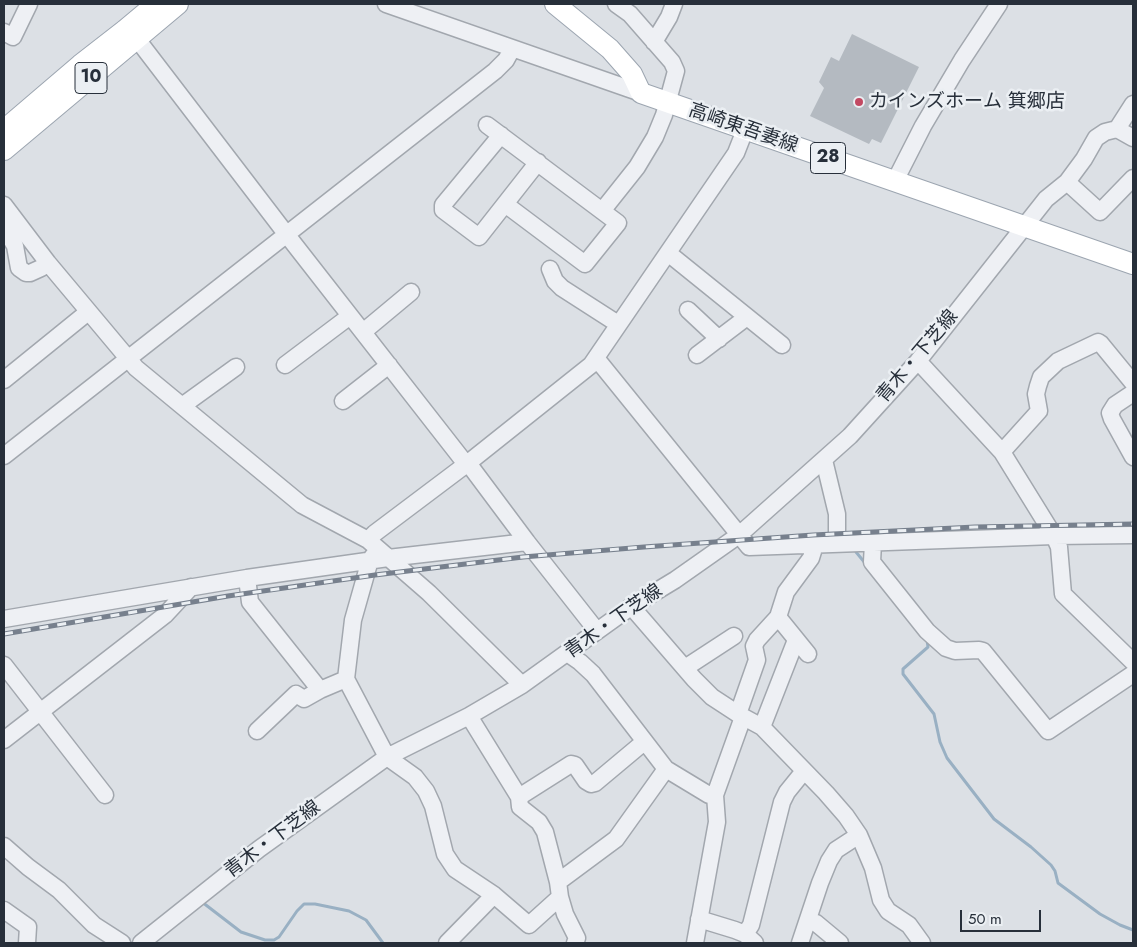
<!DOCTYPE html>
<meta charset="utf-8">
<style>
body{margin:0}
#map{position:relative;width:1137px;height:947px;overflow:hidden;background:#dce0e5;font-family:Jost,sans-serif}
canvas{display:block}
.frame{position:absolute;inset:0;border:5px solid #272f3a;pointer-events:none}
.scale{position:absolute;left:960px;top:910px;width:81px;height:22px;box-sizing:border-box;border:2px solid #272f3a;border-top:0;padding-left:6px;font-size:15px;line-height:18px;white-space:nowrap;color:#272f3a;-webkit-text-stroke:4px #ebeff3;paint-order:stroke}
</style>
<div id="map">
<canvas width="1137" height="947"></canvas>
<div class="frame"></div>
<div class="scale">50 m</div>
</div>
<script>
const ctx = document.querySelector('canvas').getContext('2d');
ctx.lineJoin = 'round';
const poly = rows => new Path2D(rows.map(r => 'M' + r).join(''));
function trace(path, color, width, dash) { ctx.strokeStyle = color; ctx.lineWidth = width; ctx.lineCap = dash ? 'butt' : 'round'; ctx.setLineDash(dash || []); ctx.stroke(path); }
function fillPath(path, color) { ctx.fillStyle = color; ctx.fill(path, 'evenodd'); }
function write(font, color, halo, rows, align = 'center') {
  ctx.font = font + ' Jost,"Noto Sans JP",sans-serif'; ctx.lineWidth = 5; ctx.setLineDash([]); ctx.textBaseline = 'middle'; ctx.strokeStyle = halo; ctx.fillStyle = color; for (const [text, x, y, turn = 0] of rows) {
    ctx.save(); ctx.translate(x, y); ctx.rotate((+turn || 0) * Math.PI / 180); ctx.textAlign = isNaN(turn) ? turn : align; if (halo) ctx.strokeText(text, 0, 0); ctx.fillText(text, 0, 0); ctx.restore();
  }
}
const stream = poly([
 [856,552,865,563],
 [927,640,928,647,903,669,903,674,934,714,940,742,947,758,994,819,1031,847,1051,865,1055,871,1058,883,1100,914,1120,925,1133,930],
 [202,902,241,932,265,940,274,940,279,937,297,911,304,904,315,904,349,911,366,920,383,943]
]);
const building = poly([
 [852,34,919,67,881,143,872,139,869,144,810,116,824,88,819,82,831,57,839,61]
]);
const minor = poly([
 [386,4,641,93],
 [4,32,13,37,29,4],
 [137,39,287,235,462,459,468,463,527,542,597,631],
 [654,42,669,17,674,4],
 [487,125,618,223,585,264,505,204],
 [1117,129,1133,138],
 [501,135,443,205,443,210,479,237,538,162],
 [895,181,923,126,962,60,999,4],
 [1067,182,1100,212,1133,178],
 [4,205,48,263,136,368,302,505,368,540,429,593,522,685],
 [602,211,637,167,655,137,664,115,676,71,672,62,630,14,616,4],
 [4,227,15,246,19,268,26,273,30,273,41,268,48,263],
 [668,253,782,345],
 [550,269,555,281,562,288,618,324],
 [688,310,719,339],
 [363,332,411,292],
 [697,355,747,317],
 [596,358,749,547,1054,536,1133,535],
 [918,361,1002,452,1054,536,1059,547,1063,594,1133,662],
 [285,365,350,316],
 [4,380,88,312],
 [1133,393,1115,405,1110,413,1112,419,1133,457],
 [343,401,389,365],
 [182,406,236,367],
 [1002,452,1039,411,1036,394,1038,386,1041,377,1058,361,1098,342,1101,344,1133,383],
 [4,456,495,71,506,60,512,49],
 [824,460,837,514,837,544],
 [368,540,375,533,468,463,591,365,736,153,745,130],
 [873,543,872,562,927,631,946,648,955,651,979,650,983,651,1048,731,1133,674],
 [376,552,370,560,353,620,346,679,387,757,415,777,426,791,433,806,445,854,455,869,494,895,529,925,560,897],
 [247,578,250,602,320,690,346,679],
 [632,606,637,613,694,679,712,697,738,714,762,727,826,793,846,816,859,835,873,868,881,900,888,911,909,925,922,943],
 [778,617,808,654],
 [4,619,247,578,388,558,527,542],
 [567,653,580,662,593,674,666,769,709,795,715,795],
 [4,665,105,795],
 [685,668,734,636],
 [738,714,757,660,754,646,757,640,778,617,786,592,811,558,815,545],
 [469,716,519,797,520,807,539,822,545,832,558,882,560,897,565,914,577,938,575,943],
 [762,727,796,640],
 [257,731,296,694,304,699,320,690],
 [4,740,165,615,191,587],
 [519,797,571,764,575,765,586,781,591,784,595,783,644,742],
 [4,846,28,867,59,890,94,925,122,943],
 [558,882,616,839,666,769],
 [4,910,28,927,27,943],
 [699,919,735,930,745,934,755,943],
 [808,920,816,923,840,943],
 [745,934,751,925,782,802,787,792,804,771],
 [141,943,259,849,387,757,469,716,522,685,632,606,675,580,739,535,850,436,918,361,1046,199,1067,182,1084,159,1096,138,1105,132,1117,129,1133,104],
 [447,943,494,895],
 [695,943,717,822,715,795,743,717],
 [800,943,820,883,829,861,836,850,859,835]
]);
const major = poly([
 [555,4,610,49,632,74,641,93,1133,264],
 [4,130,80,65,125,30,156,4],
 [4,150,178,4]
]);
const rail = poly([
 [4,634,228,596,375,575,523,557,644,547,813,535,975,527,1133,524]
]);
const markers = [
 [859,102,5,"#c24962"]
];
const shields = [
 [91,78,32],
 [828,158,35]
];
const shieldNames = [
 ["10",91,78],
 ["28",828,158]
];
const poiNames = [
 ["カインズホーム 箕郷店",869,102]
];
const streetNames = [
 ["高崎東吾妻線",743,129,19],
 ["青木・下芝線",918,357,-50],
 ["青木・下芝線",614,622,-35],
 ["青木・下芝線",273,840,-37]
];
trace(stream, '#99b0c3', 3);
fillPath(building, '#b4bac1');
trace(minor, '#a2a7ae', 19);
trace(major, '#9ca5b0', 22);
trace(minor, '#eef0f4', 16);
trace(major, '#fff', 20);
trace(rail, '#77808d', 5);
trace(rail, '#ebeff3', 3, [9]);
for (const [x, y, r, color] of markers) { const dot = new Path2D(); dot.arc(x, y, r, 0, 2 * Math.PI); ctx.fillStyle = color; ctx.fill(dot); trace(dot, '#ebeff3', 2); }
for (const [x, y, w] of shields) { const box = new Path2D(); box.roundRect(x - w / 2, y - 15.5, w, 31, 4); ctx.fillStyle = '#ebeff3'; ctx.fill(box); trace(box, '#272f3a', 1); }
write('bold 18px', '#272f3a', null, shieldNames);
write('19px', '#272f3a', '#ebeff3', poiNames, 'left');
write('19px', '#272f3a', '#ebeff3', streetNames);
</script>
